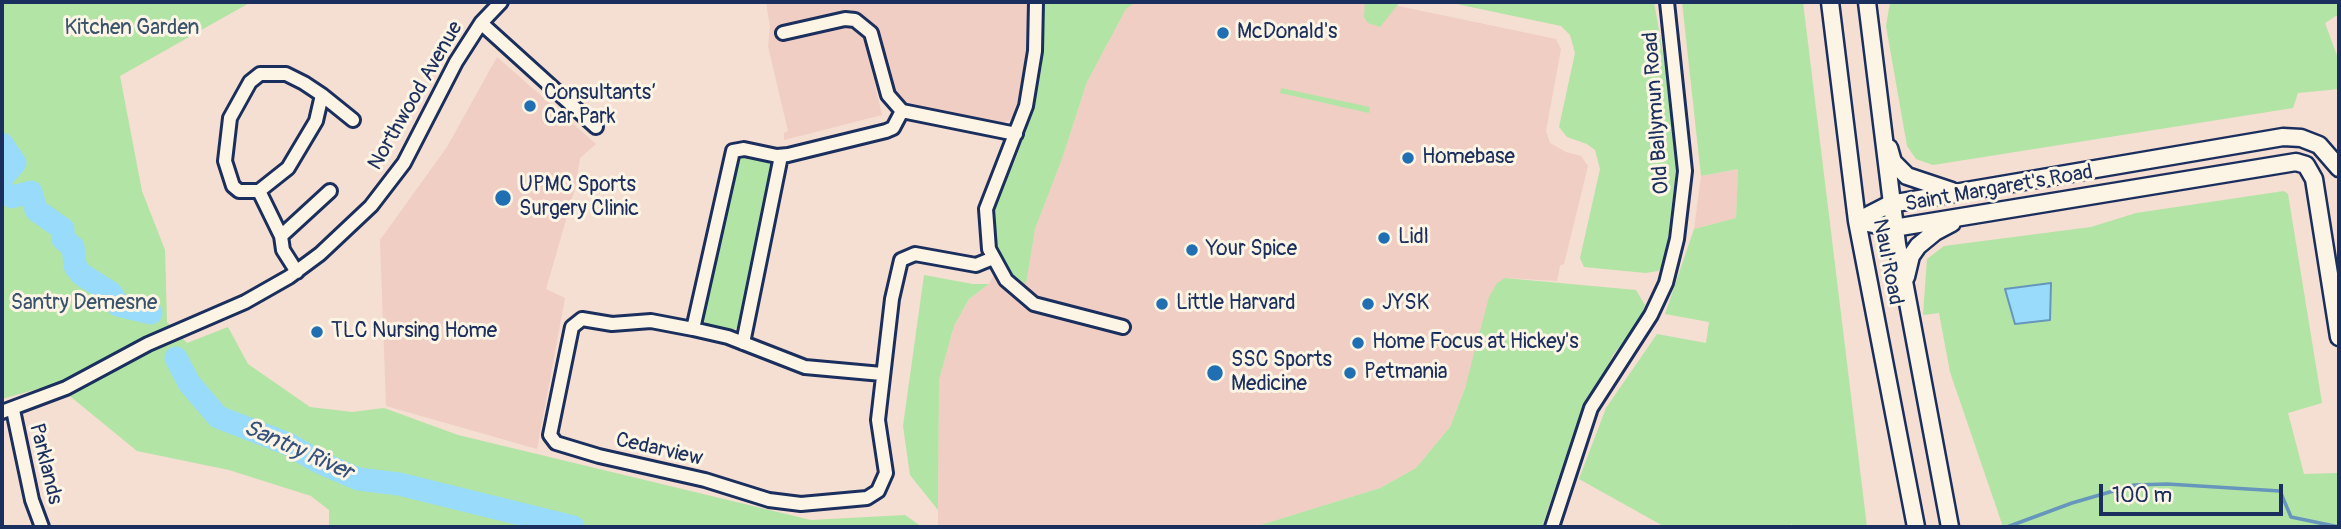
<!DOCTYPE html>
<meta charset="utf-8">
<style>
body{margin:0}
#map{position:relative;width:2341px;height:529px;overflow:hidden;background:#f5ded2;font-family:Pangolin,sans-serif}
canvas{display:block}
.frame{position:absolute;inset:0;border:4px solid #1b2f5e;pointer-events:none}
.scale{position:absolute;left:2099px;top:484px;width:184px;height:32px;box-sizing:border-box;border:4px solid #1b2f5e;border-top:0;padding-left:9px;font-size:21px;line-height:24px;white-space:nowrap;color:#1b2f5e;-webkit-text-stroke:5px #fcf5e5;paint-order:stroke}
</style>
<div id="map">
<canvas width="2341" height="529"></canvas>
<div class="frame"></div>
<div class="scale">100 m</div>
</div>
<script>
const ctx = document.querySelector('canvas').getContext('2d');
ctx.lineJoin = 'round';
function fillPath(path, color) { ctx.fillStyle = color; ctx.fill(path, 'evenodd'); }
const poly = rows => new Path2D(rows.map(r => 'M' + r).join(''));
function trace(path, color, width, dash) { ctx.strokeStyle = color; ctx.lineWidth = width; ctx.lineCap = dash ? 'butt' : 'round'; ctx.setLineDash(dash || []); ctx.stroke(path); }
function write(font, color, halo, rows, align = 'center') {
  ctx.font = font + ' Pangolin,sans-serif'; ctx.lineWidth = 6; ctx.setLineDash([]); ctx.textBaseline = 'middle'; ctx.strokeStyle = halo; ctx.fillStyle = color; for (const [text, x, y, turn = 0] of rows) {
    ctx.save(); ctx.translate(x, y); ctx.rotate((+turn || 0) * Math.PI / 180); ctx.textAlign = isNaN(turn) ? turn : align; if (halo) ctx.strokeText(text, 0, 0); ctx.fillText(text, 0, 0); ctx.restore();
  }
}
const built = poly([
 [766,2,1030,2,1024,82,1011,120,994,124,911,109,899,103,887,55,869,59,882,115,784,140,784,133,788,131,768,46,770,27],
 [1136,2,1379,2,1556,39,1561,49,1546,131,1550,143,1566,152,1581,156,1588,166,1564,264,1560,266,1557,281,1506,278,1450,427,1416,468,1380,488,1254,527,938,527,939,380,954,326,969,299,989,284,994,275,1026,283,1035,229,1062,159,1087,82,1126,9],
 [497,57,596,144,580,158,576,185,546,289,565,298,537,449,386,406,380,240,447,147],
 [1738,169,1736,218,1694,229,1701,176]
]);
const green = poly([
 [2,2,251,2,120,76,142,191,165,250,167,322,187,343,228,327,248,364,310,407,352,412,384,408,458,435,811,520,905,515,922,527,329,527,329,510,311,496,229,470,137,451,55,384,2,399],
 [1042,2,1136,2,1126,9,1087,82,1062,159,1035,229,1026,284,1015,279,999,251,993,223,995,200,1014,163,1035,104,1042,65],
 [1365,2,1400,2,1380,27,1368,23,1364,17],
 [1447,2,1654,2,1669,87,1677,162,1665,265,1658,271,1646,273,1584,267,1580,258,1600,169,1595,150,1587,144,1567,137,1559,127,1575,53,1570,35,1561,26],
 [1682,2,1803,2,1867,527,1798,527,1791,524,1789,527,1727,525,1665,527,1579,479,1606,408,1657,334,1706,343,1709,322,1665,314,1694,229,1736,218,1738,169,1701,176],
 [1890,2,2339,2,2339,14,2325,23,2339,61,2339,89,2298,93,2293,108,1933,165,1916,159,1907,146,1886,26],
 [1281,88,1370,107,1369,113,1280,93],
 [743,155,766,159,774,168,740,326,732,331,708,326,701,317,735,159],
 [2284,191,2288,194,2322,403,2288,413,2304,474,2339,473,2339,527,2003,527,1950,372,1939,313,1923,315,1927,259,1944,246,2091,227,2136,213],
 [924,275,973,284,989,284,969,299,954,326,939,380,938,510,910,475,903,426],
 [1505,278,1636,290,1645,305,1640,320,1613,355,1573,435,1542,527,1254,527,1380,488,1416,468,1450,427,1465,388,1489,297,1497,283]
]);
const water = poly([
 [2051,283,2050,320,2015,324,2005,289,2051,283]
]);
const stream = poly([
 [2007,527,2072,503,2134,485,2167,484,2280,491,2291,517,2339,527]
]);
const river = poly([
 [2,144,15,163,2,178],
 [2,191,12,197,31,192,36,210,63,229,63,239,73,247,75,266,81,274,111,293,118,305,151,313],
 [176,358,189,383,218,417,288,444,319,462,358,479,399,484,573,527]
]);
const minor = poly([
 [1036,2,1035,51,1026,106,986,209,989,249,1006,280,1034,304,1123,327],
 [481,23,596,127],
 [783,33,845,19,855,20,871,33,888,95,902,111,1016,134],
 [322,95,316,121,288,168,259,191,239,191,233,186,225,161,230,118,250,82,260,74,286,74,304,83,322,95,353,120],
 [259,191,281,236,283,250,297,272],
 [281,236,330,191],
 [693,329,733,151,744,149,777,156,788,155,886,131,893,128,902,111],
 [743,343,781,156],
 [882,374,805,367,728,337,693,329,651,321,612,324,582,319,572,327,550,435,556,443,599,456,705,480,769,500,801,504,867,498,878,491,886,473,878,420,892,299,901,260,915,254,976,265,993,258],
 [13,410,32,500,42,527],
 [2,412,66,388,148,344,245,302,289,277,320,254,371,206,404,163,456,62,481,23,501,2],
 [1552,527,1591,408,1651,315,1666,283,1677,239,1685,171,1667,2]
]);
const major = poly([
 [1830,2,1857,221,1916,527],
 [1867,2,1897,244,1950,527],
 [1889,148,1893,162,1907,176,1952,191],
 [1857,221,1894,228,2296,162,2306,165,2314,179,2339,337],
 [1857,221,1890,204,2283,137,2301,138,2319,145,2339,168],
 [1906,277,1911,256,1918,246,1935,232,1952,223]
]);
const markers = [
 [1223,33,7,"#1f6fb2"],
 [530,106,7,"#1f6fb2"],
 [1408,158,7,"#1f6fb2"],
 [503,198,9,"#1f6fb2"],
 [1384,238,7,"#1f6fb2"],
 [1192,250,7,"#1f6fb2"],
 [1162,304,7,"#1f6fb2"],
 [1368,304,7,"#1f6fb2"],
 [317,332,7,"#1f6fb2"],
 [1358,343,7,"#1f6fb2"],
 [1215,373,9,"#1f6fb2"],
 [1350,373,7,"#1f6fb2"]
];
const parkNames = [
 ["Kitchen Garden",132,29],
 ["Santry Demesne",84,304]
];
const poiNames = [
 ["McDonald's",1237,33],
 ["Consultants’",544,94],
 ["Car Park",544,118],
 ["Homebase",1422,158],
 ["UPMC Sports",519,186],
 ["Surgery Clinic",519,210],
 ["Lidl",1398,238],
 ["Your Spice",1206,250],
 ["Little Harvard",1176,304],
 ["JYSK",1382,304],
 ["TLC Nursing Home",331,332],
 ["Home Focus at Hickey's",1372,343],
 ["SSC Sports",1231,361],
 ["Medicine",1231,385],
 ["Petmania",1364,373]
];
const streetNames = [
 ["Northwood Avenue",416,96,-60],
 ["Old Ballymun Road",1657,113,-94],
 ["Saint Margaret's Road",1999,189,-10],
 ["Naul Road",1887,262,79],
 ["Cedarview",659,450,13],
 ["Parklands",45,464,76]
];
const waterNames = [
 ["Santry River",298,451,24]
];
fillPath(built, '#f0cec4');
fillPath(green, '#b2e4a5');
fillPath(water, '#99dbfb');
trace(water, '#6796bc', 2);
trace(stream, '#6796bc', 3.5);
trace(river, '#99dbfb', 23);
trace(minor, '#1b2f5e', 18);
trace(major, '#1b2f5e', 21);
trace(minor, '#fcf5e5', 12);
trace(major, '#fcf5e5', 16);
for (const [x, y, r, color] of markers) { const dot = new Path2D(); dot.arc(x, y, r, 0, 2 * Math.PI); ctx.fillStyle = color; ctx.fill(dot); trace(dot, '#fcf5e5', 2.5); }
write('21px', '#39536c', '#fcf5e5', parkNames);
write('21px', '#1b2f5e', '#fcf5e5', poiNames, 'left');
write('21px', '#1b2f5e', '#fcf5e5', streetNames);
write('italic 23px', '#34517d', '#fcf5e5', waterNames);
</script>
